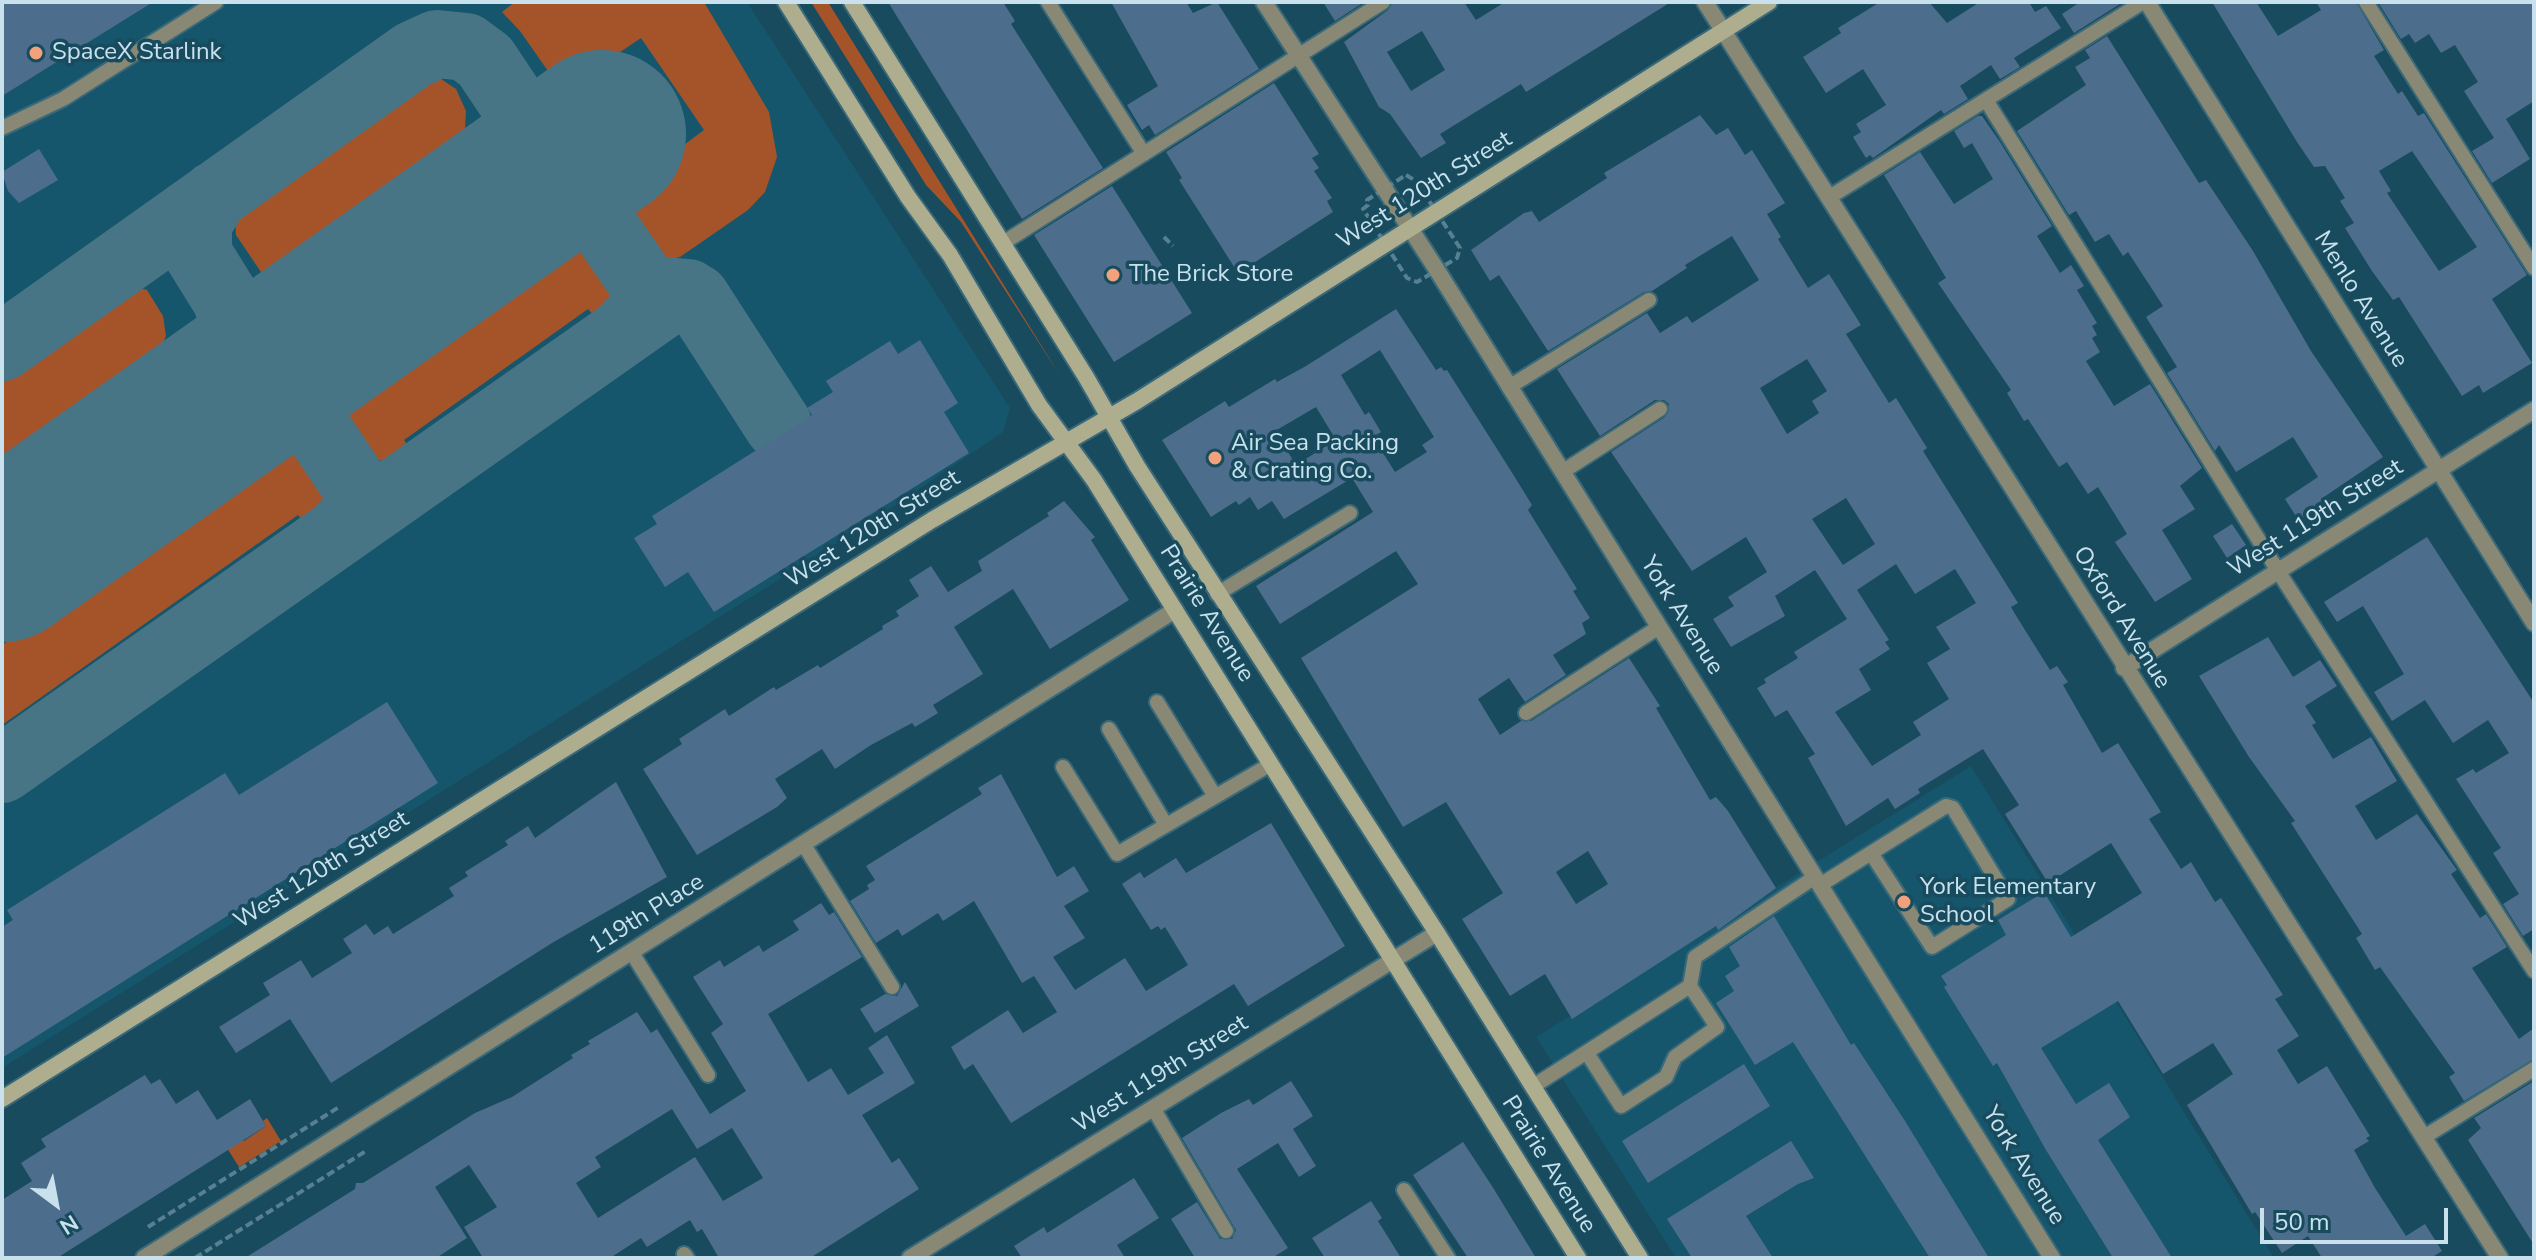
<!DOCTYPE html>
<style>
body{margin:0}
#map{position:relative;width:2536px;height:1260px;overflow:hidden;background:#174b5d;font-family:"Nunito Sans",sans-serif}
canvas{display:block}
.frame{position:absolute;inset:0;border:4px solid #c8e1ed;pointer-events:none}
.north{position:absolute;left:16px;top:1164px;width:80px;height:80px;-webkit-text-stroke:6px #174b5d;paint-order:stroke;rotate:148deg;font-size:22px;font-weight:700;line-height:32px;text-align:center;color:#c8e1ed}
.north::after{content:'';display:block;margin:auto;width:28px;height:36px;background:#c8e1ed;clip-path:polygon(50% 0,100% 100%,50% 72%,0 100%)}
.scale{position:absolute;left:2260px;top:1208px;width:188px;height:36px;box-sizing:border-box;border:4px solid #c8e1ed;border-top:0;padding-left:10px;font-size:24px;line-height:28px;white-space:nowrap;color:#c8e1ed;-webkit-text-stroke:6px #174b5d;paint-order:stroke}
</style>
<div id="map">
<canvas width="2536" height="1260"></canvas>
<div class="frame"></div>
<div class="north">N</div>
<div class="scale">50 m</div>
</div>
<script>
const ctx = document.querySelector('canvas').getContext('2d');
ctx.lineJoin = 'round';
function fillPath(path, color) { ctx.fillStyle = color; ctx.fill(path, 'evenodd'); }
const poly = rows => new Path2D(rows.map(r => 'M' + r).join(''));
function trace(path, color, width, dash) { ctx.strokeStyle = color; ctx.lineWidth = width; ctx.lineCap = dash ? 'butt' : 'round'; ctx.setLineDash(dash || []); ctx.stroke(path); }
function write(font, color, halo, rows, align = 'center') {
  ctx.font = font + ' "Nunito Sans",sans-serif'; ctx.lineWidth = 7; ctx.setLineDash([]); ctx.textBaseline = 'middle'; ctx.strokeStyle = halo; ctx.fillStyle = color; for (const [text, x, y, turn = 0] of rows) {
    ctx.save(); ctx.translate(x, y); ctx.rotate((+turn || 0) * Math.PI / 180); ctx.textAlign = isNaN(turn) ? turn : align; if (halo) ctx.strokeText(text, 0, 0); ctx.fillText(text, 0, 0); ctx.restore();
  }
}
const built = poly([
 [2,2,747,2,1010,408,1003,432,872,521,2,1068],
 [1971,766,2274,1258,1676,1258,1536,1037]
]);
const green = poly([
 [515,2,704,2,769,112,777,157,765,192,748,210,680,257,667,260,649,254,623,215,619,203,622,191,704,130,641,38,562,91,520,31,502,12],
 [811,2,828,2,1061,377,961,222,926,185],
 [441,79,456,89,466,111,464,147,452,168,441,178,431,164,290,266,297,277,292,281,277,284,265,278,236,235,235,219,242,207,413,85,427,78],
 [567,229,590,238,614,272,617,287,613,303,595,317,588,309,404,440,410,448,397,457,384,462,363,453,337,416,336,400,343,387,348,383,356,394,561,249,553,236],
 [131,285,147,290,163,316,166,336,158,354,147,367,2,470,2,376],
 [282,435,300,445,325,481,326,495,320,510,303,521,298,515,2,725,2,645,272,454,264,439],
 [267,1118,281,1141,239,1167,216,1131,244,1141,266,1126,263,1121]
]);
const taxiway = poly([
 [215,195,198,223,198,254,226,299,239,337,235,365,213,409,241,396,267,392,291,399,306,412,361,494,353,517,340,530],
 [654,290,688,293,696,298,778,425],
 [2,347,413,55,437,44,466,47,485,61,519,112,524,140,520,167,509,189,487,214,534,192,556,188,575,195,590,206,642,282,646,295,645,308,624,331],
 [2,769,669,300,681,296,696,298]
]);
const runway = poly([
 [2,558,602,134]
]);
const building = poly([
 [2,2,153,2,2,96],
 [888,2,1003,2,1015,21,1011,24,1103,168,1022,219],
 [1111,2,1186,2,1193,13,1217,2,1259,69,1155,135,1149,125,1142,130,1127,105,1158,86],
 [1323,2,1364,2,1335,21],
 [1393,2,1464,2,1476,20,1505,2,1671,2,1526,92,1521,84,1440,134,1446,143,1421,158,1390,114,1379,107,1344,42,1388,10],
 [1422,31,1445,70,1411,91,1387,52],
 [1880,2,1929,2,1947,23,1980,2,2029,2,2035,12,2046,6,2061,28,2014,58,2020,67,2000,79,1991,65,1960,86,1968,99,1944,114,1941,110,1873,158,1870,155,1866,158,1853,137,1861,132,1856,124,1886,105,1863,69,1826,93,1803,57,1841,33,1838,28],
 [2080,2,2123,2,2074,33,2062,14],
 [2212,2,2256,2,2278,36,2321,10,2316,2,2356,2,2384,50,2374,56,2398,94,2402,91,2418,116,2424,113,2527,275,2492,299,2532,363,2483,393,2479,385,2462,396,2399,297,2393,300,2372,271,2345,228,2354,223,2340,201,2345,198,2325,166,2314,167,2297,142],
 [2412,151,2477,247,2439,271,2387,193,2391,191,2379,171],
 [2378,2,2534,2,2534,101,2506,119,2530,159,2492,183,2472,151,2494,138,2464,91,2478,82,2455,45,2441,53,2429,34,2415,43,2409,34,2401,39],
 [2107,36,2199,183,2206,180,2253,251,2311,351,2383,457,2321,499,2324,504,2299,521,2285,499,2318,477,2293,437,2236,472,2219,445,2215,451,2167,373,2177,367,2146,317,2163,306,2128,252,2123,256,2109,234,2095,242,2076,211,2069,215,2017,131,2086,85,2075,67,2090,58,2085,50],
 [1274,83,1319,154,1312,158,1319,168,1314,171,1332,198,1327,201,1333,212,1238,273,1179,180,1182,178,1166,152],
 [1700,115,1716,135,1728,128,1745,155,1752,150,1785,203,1767,214,1781,237,1778,239,1808,288,1829,274,1861,325,1846,334,1889,403,1896,398,1927,448,1923,451,2018,603,2011,607,2015,614,2050,670,2057,666,2068,682,2063,685,2102,753,2118,743,2161,812,2149,819,2181,869,2191,862,2215,902,2221,898,2283,995,2275,999,2299,1036,2277,1050,2298,1084,2327,1066,2370,1136,2366,1138,2369,1141,2354,1150,2375,1188,2406,1236,2425,1224,2442,1251,2431,1258,2322,1258,2308,1236,2282,1253,2255,1212,2252,1214,2187,1105,2233,1074,2213,1043,2163,1074,2118,1001,2041,1048,2076,1104,2109,1083,2130,1117,2098,1140,2172,1258,2113,1258,2046,1150,1997,1063,1993,1066,1944,987,1947,985,1941,976,2006,935,1998,920,2044,892,2071,937,2142,893,2111,843,2048,883,2005,814,2019,805,1983,749,1918,789,1920,793,1895,809,1888,798,1846,826,1808,758,1815,754,1787,710,1775,717,1757,688,1766,683,1764,679,1798,658,1794,652,1847,619,1815,570,1775,596,1785,616,1731,647,1713,619,1734,606,1728,597,1767,572,1746,537,1692,571,1611,452,1665,417,1669,404,1664,400,1655,400,1600,436,1557,369,1647,313,1660,333,1687,316,1692,323,1759,280,1732,236,1685,265,1687,268,1652,291,1644,292,1548,351,1499,275,1490,281,1471,250,1524,213,1532,211,1539,222,1607,178,1604,173],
 [1807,359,1827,391,1812,401,1819,413,1787,434,1760,388],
 [1846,498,1875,544,1843,565,1812,519],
 [1896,564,1915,594,1955,569,1976,603,1936,627,1950,649,1927,663,1949,699,1913,722,1921,735,1872,766,1835,712,1871,690,1859,669,1890,649,1885,642,1889,640,1857,590],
 [1978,116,1982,116,2000,142,2052,226,2037,236,2060,273,2071,265,2084,286,2077,290,2097,323,2092,326,2097,335,2092,338,2100,352,2086,361,2114,406,2150,384,2202,468,2180,486,2195,509,2162,530,2192,579,2155,602,2115,542,2127,534,2098,487,2088,494,2067,462,2059,467,2028,419,2024,421,2007,393,2011,390,1938,283,1946,278,1884,175,1920,152,1954,204,1993,179,1972,143,1964,148,1954,131],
 [39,149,58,180,19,203,8,191,2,172],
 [1112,186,1192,313,1114,362,1034,235],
 [1396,309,1436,370,1441,367,1444,371,1447,370,1511,471,1532,505,1528,510,1577,589,1573,591,1590,618,1582,623,1586,634,1553,655,1566,675,1525,702,1509,678,1478,699,1500,735,1521,721,1531,721,1629,658,1660,706,1656,708,1710,800,1716,797,1728,811,1776,888,1718,930,1716,926,1572,1019,1545,974,1510,996,1462,919,1503,893,1446,802,1403,827,1301,658,1418,584,1396,551,1280,624,1256,586,1373,512,1352,478,1284,519,1272,501,1258,510,1250,497,1239,505,1236,501,1211,517,1162,440,1222,403,1225,401,1229,407,1275,379,1277,382,1306,366],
 [1380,350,1434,437,1422,445,1427,452,1395,472,1373,437,1381,432,1369,412,1365,415,1341,375],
 [1316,407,1336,440,1296,465,1275,431],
 [1588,851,1608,884,1576,904,1556,872],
 [920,340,958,403,944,412,969,453,714,612,688,572,665,587,634,538,657,524,652,516,812,415,807,408,833,392,826,381,890,341,898,354],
 [1064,501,1095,537,1091,540,1129,600,1050,649,1013,589,954,627,983,674,933,705,938,713,915,727,912,723,871,745,835,769,822,749,775,779,787,798,777,807,697,855,643,769,682,744,679,739,725,709,729,716,774,687,776,690,818,665,820,668,883,629,882,626,899,616,896,611,919,596,909,580,931,566,948,592,982,571,978,561,1049,516,1047,513],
 [2232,524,2246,545,2227,558,2213,536],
 [2427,537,2534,703,2534,929,2523,936,2503,904,2519,894,2493,853,2501,848,2456,779,2473,769,2476,773,2509,753,2488,720,2453,743,2425,700,2392,721,2374,692,2404,674,2363,606,2337,622,2324,602],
 [2268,637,2293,677,2320,660,2337,686,2305,706,2316,723,2312,725,2333,759,2371,737,2397,781,2355,806,2376,840,2417,814,2457,870,2451,874,2480,918,2486,914,2507,947,2472,968,2519,1039,2534,1028,2534,1059,2464,1101,2449,1077,2455,1073,2380,967,2375,970,2356,938,2362,934,2291,823,2295,821,2249,757,2199,676],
 [387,702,438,783,2,1058,2,927,13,920,7,910,225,773,239,795],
 [1001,774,1057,877,1074,866,1089,891,1064,906,1085,938,1053,957,1075,990,1125,958,1146,991,1188,965,1165,927,1161,930,1158,926,1151,930,1122,884,1140,872,1144,878,1176,858,1186,873,1271,823,1345,946,1248,1006,1234,984,1011,1123,973,1064,964,1070,951,1047,1008,1010,1023,1033,1057,1012,1034,976,1022,983,974,901,943,921,938,913,902,936,898,929,876,943,850,901,869,889,867,885,875,880,866,866,982,794,978,788],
 [616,782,667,877,552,943,331,1083,290,1019,236,1053,219,1027,270,995,263,983,301,960,312,978,352,953,343,939,366,924,374,935,388,926,393,934,454,896,449,888,468,876,465,872,508,845,505,841,528,826,535,838],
 [821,903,829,915,834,912,862,957,768,1014,808,1082,831,1068,848,1095,884,1073,868,1048,887,1035,915,1083,862,1115,892,1163,899,1158,919,1189,810,1258,719,1258,702,1229,697,1232,690,1220,647,1247,641,1238,610,1258,483,1258,464,1227,497,1207,469,1165,435,1187,467,1238,436,1258,245,1258,355,1189,356,1183,363,1183,475,1113,512,1097,573,1058,571,1055,590,1044,588,1041,637,1012,651,1033,657,1029,710,1114,746,1091,711,1033,723,1024,693,977,720,960,724,967,759,945,763,952,799,930,793,921],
 [672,1109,697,1149,732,1128,763,1178,723,1201,695,1157,598,1218,576,1183,601,1167,595,1157],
 [1774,916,1851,1045,1854,1043,1905,1121,1989,1258,1930,1258,1793,1042,1755,1065,1716,1003,1734,991,1725,976,1740,966,1729,947],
 [905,982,919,1006,875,1033,860,1009,885,994,897,996],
 [1744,1064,1770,1106,1648,1183,1622,1141],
 [145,1075,151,1084,160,1079,176,1104,198,1090,217,1120,250,1099,266,1126,57,1258,2,1258,2,1200,32,1181,21,1163,46,1147,41,1139],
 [1291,1081,1313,1116,1293,1129,1316,1166,1299,1177,1278,1143,1237,1169,1288,1248,1272,1258,1195,1258,1171,1219,1197,1202,1220,1239,1232,1239,1236,1230,1182,1138,1221,1113,1249,1099,1253,1105],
 [2534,1081,2534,1245,2468,1140,2481,1128,2474,1118],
 [1791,1141,1814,1178,1798,1184,1746,1216,1773,1258,1692,1258,1667,1219],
 [1463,1142,1492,1186,1536,1258,1468,1258,1413,1175],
 [1134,1178,1159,1218,1117,1245,1125,1258,1022,1258,1014,1246,1044,1227,1047,1233],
 [1371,1201,1382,1218,1378,1221,1401,1258,1325,1258,1312,1238]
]);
const path = poly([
 [1406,175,1416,181,1460,248,1457,258,1417,282,1407,278,1363,209,1368,205,1367,200,1406,175],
 [1164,237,1173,246],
 [148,1227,339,1107],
 [195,1258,366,1151]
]);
const service = poly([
 [1048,2,1144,154],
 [2366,2,2534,268],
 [1986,100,2278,571,2534,971],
 [2,128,63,99,216,2],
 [1828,198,2143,2],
 [1003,243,1383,2],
 [1509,387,1649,300],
 [1562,472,1660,409],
 [1217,594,1350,513],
 [1157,702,1215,796],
 [1526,713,1659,627],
 [1109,729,1166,825],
 [1063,767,1117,854,1271,764],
 [804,845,892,987],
 [1820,885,1871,853,1946,806,1953,808,2008,899,1932,947,1871,853],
 [632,953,708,1075],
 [1587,1053,1621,1106,1666,1077,1675,1057,1717,1027,1690,986,1695,957,1815,877],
 [1532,1087,1690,986],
 [1153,1108,1226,1231],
 [2424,1137,2534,1069],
 [1404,1190,1448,1258],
 [684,1254,687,1258]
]);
const minor = poly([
 [1264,2,1437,270,2052,1258],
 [1705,2,2500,1258],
 [2147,2,2534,623],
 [2124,668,2534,410],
 [144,1258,1175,610],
 [910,1258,1437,933]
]);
const secondary = poly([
 [786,2,908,197,950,255,1039,405,1094,480,1578,1258],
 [852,2,1086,377,1137,466,1437,933,1640,1258],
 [2,1099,932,520,1137,401,1769,2]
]);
const markers = [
 [36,53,8,"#f1a17c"],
 [1113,275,8,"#f1a17c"],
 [1215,458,8,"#f1a17c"],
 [1904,902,8,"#f1a17c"]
];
const poiNames = [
 ["SpaceX Starlink",52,53],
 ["The Brick Store",1129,275],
 ["Air Sea Packing",1231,444],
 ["& Crating Co.",1231,472],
 ["York Elementary",1920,888],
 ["School",1920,916]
];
const streetNames = [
 ["West 120th Street",1425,191,-32],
 ["Menlo Avenue",2360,300,58],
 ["West 119th Street",2316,519,-32],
 ["West 120th Street",873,530,-32],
 ["Prairie Avenue",1206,614,58],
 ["York Avenue",1681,616,58],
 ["Oxford Avenue",2121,618,58],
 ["West 120th Street",322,871,-32],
 ["119th Place",647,915,-32],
 ["West 119th Street",1161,1075,-32],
 ["Prairie Avenue",1548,1165,58],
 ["York Avenue",2023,1166,58]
];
fillPath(built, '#16566c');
fillPath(green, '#a5542a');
trace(taxiway, '#487586', 68);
trace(runway, '#487586', 168);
fillPath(building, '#4c6e8c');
trace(service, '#3a697a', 18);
trace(minor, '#3a697a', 20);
trace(secondary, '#3a697a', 20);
trace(path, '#578191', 4, [8, 4]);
trace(service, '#888874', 14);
trace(minor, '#888874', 16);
trace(secondary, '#aead8e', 16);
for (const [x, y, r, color] of markers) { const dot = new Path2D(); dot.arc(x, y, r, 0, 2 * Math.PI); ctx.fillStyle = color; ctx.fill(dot); trace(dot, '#174b5d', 3); }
write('24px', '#c8e1ed', '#174b5d', poiNames, 'left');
write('24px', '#c8e1ed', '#174b5d', streetNames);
</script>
